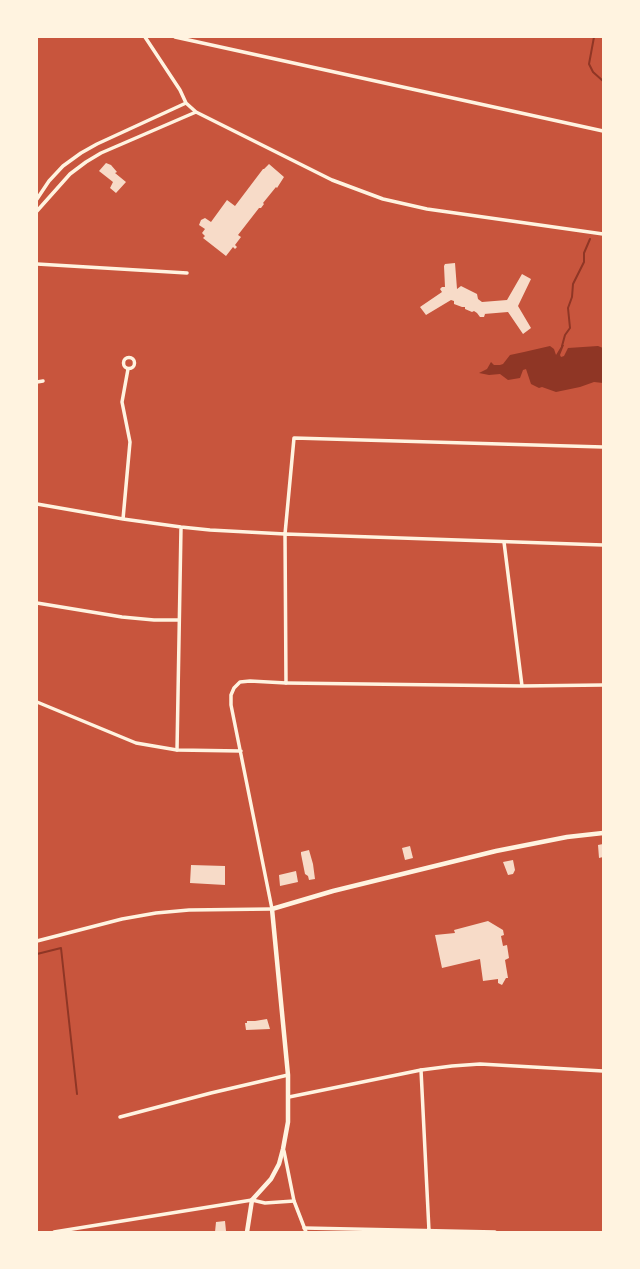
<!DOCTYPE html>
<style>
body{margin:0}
#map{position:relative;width:640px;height:1269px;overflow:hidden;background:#c8553d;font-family:"Public Sans",sans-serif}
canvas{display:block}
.frame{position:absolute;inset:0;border:38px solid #fff3e0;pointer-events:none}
</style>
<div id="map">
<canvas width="640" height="1269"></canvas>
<div class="frame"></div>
</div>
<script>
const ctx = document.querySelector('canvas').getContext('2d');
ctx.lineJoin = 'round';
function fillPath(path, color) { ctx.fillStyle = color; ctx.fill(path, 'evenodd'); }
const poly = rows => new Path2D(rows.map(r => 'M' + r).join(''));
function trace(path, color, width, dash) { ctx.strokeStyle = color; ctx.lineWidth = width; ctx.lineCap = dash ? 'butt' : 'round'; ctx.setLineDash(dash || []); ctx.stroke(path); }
const water = poly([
 [562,345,564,345,560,355,561,357,564,356,568,348,598,346,603,348,603,383,594,382,580,387,556,392,542,387,539,388,531,384,526,369,523,370,520,378,508,380,500,374,489,375,479,373,487,369,491,362,494,365,500,365,503,364,510,355,524,352,550,346,554,349,556,355]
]);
const stream = poly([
 [594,37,589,64,593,72,603,81],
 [562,346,565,335,570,328,568,308,572,297,573,284,584,262,584,253,590,239],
 [37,954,61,948,77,1094]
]);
const building = poly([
 [106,163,111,165,117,172,115,173,126,182,116,193,110,188,113,182,99,171],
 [269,164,284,177,277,188,276,187,263,203,264,204,261,208,259,208,238,235,241,237,235,245,237,247,235,249,233,247,226,256,203,238,205,236,202,233,205,229,199,225,201,220,205,218,211,222,227,200,235,206,263,169,264,169],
 [455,263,457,289,461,286,477,294,478,299,482,302,507,300,522,274,531,279,518,306,531,328,523,334,508,312,484,314,485,314,484,317,480,317,477,313,474,311,472,312,465,309,465,307,462,307,454,304,454,301,451,300,426,315,420,307,442,292,440,289,442,287,445,287,444,266,445,264],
 [603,844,603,857,599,858,598,845],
 [410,846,413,858,405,860,402,848],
 [309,850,313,864,315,879,309,880,308,876,305,874,301,854,301,852],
 [513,860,515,870,513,874,508,875,503,862],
 [191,865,225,866,225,885,190,883],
 [296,871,298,882,280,886,279,875],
 [488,921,503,930,504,935,501,936,503,946,507,945,509,958,505,960,508,978,506,978,502,985,498,983,498,979,483,981,480,959,442,968,435,935,455,933,454,930],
 [267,1019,270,1029,246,1030,245,1023,247,1023,247,1021,255,1021],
 [225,1221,226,1231,215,1232,216,1222]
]);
const minor = poly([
 [145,37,180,90,186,103,196,112,332,180,383,199,427,209,603,234],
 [175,37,603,131],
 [37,199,49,181,63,166,81,153,97,144,186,103],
 [37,211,70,174,86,162,101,153,196,112],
 [37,264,187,273],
 '123.5 363a5.5 5.5 0 1 1 11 0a5.5 5.5 0 1 1-11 0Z',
 [37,382,43,381],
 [37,504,123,519,181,527,210,530,285,534,294,438,603,447],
 [123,519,130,442,122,402,128,369],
 [504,542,522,686],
 [37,603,122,617,154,620,179,620],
 [286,683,522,686,603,685],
 [177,750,181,528],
 [37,941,122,919,156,913,189,910,272,909],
 [421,1070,429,1231],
 [120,1117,211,1093,288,1075],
 [252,1200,265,1203,294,1201],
 [304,1228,495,1232]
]);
const tertiary = poly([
 [37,702,136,743,177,750,241,751],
 [272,909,231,705,231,695,234,688,240,682,250,681,286,683,285,534,603,545],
 [289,1097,421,1070,452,1066,480,1064,603,1071],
 [284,1151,294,1201,306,1232],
 [54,1232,252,1200]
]);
const secondary = poly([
 [247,1232,252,1200,271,1179,279,1164,283,1149,288,1122,288,1075,272,909,333,891,496,851,567,837,603,833]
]);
fillPath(water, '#8f3625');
trace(stream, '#8f3625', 2);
fillPath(building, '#f7dbc8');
trace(minor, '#fff3e0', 3.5);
trace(tertiary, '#fff3e0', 3.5);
trace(secondary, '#fff3e0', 4.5);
</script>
